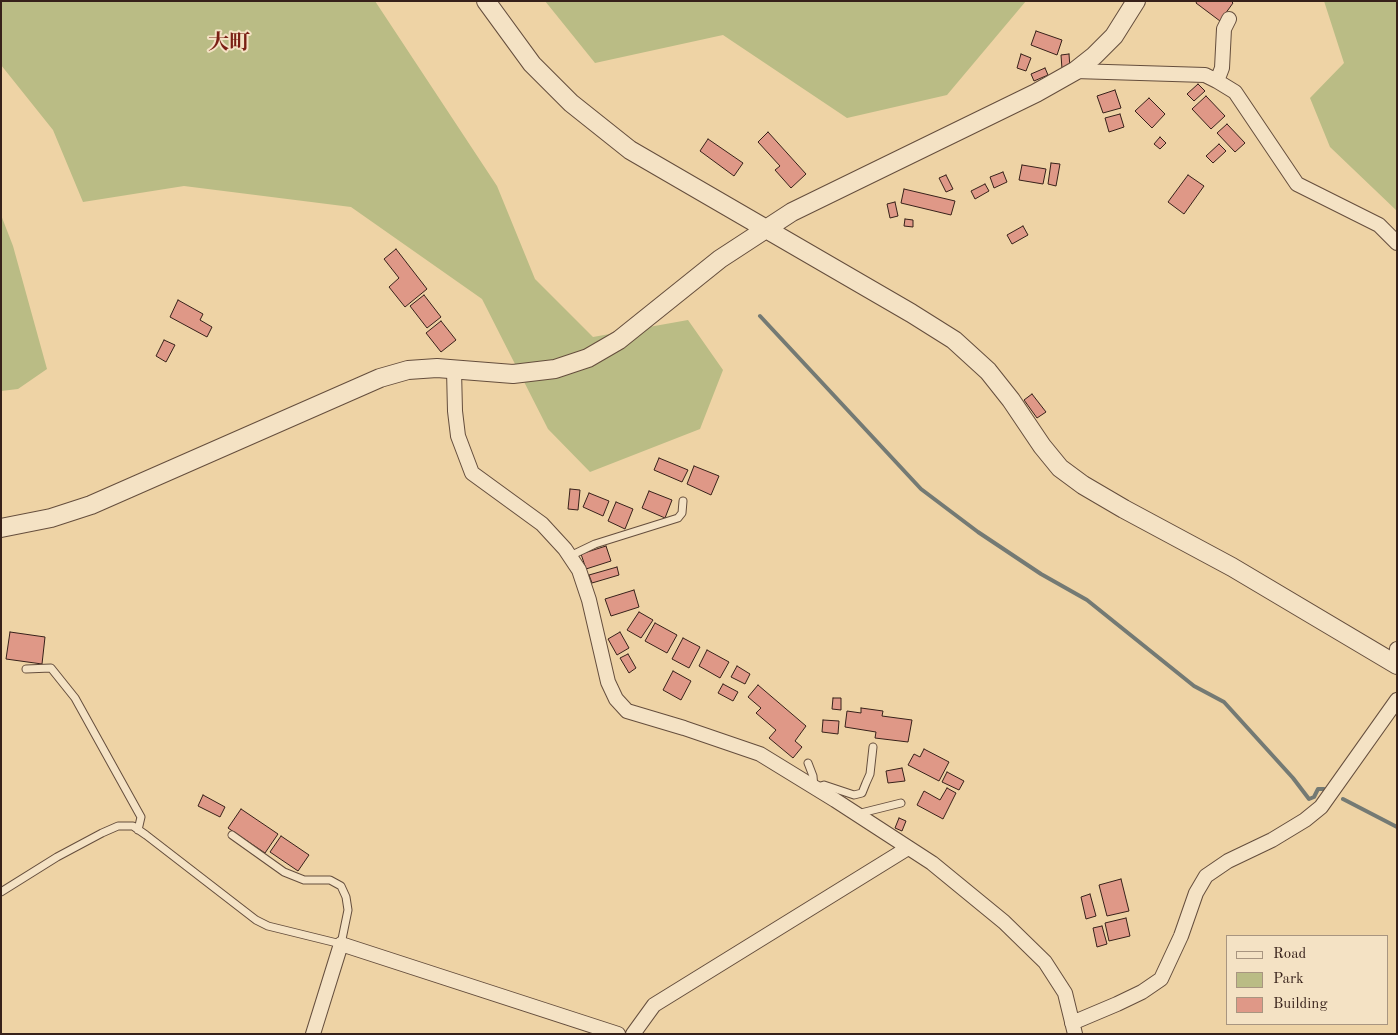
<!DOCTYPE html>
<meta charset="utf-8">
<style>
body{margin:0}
#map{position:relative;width:1398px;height:1035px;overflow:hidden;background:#eed3a5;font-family:"Old Standard TT",serif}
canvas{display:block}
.frame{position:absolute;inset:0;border:2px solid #37211a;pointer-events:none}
.legend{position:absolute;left:1226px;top:935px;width:162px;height:90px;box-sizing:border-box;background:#f4e2c4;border:1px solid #a89580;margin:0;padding:6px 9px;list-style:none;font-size:15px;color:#37211a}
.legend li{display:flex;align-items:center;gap:10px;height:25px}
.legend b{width:25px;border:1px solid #a89580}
</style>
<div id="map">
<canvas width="1398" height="1035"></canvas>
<div class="frame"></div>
<ul class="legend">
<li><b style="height:6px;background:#f4e2c4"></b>Road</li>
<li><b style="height:14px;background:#babc85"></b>Park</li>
<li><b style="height:14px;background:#df9887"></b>Building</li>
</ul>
</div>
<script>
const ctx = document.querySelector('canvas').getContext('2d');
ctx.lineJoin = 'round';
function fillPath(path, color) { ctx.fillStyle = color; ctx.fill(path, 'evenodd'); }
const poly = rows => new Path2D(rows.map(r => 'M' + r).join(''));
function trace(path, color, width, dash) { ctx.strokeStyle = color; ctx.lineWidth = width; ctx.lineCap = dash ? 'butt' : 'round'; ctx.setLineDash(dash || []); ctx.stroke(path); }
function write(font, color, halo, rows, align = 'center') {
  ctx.font = font + ' "Old Standard TT","Noto Serif JP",serif'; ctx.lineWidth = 4; ctx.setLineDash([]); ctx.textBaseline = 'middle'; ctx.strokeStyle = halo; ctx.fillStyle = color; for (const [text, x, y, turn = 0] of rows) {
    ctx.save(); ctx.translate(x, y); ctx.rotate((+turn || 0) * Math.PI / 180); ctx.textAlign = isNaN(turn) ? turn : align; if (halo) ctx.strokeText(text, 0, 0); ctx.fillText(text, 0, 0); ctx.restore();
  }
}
const green = poly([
 [1,1,375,1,497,186,535,279,593,337,688,320,723,370,700,429,590,472,548,429,482,299,351,207,184,186,83,202,53,130,1,65],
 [545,1,1026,1,947,95,847,118,723,35,595,63],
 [1324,1,1397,1,1397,211,1330,147,1310,98,1344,63],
 [1,215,13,246,47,369,18,389,1,391]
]);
const stream = poly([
 [760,316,921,489,978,532,1041,574,1087,600,1194,686,1224,702,1293,778,1309,799,1314,797,1318,789,1324,789],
 [1343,799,1397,827]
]);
const building = poly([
 [1197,1,1231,1,1233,3,1220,21,1196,3,1197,1],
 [1036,31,1062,40,1057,55,1031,45,1036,31],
 [1021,54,1031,58,1026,71,1017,68,1021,54],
 [1069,54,1070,68,1062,69,1061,55,1069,54],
 [1045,68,1048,75,1034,81,1031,74,1045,68],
 [1198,84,1205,91,1194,101,1187,94,1198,84],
 [1115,90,1121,108,1103,113,1097,96,1115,90],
 [1206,96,1225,116,1211,129,1192,109,1206,96],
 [1149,98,1165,114,1152,128,1135,111,1149,98],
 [1120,114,1124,127,1109,132,1105,118,1120,114],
 [1227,124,1245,143,1235,152,1217,133,1227,124],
 [768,132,806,174,791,188,775,170,780,166,758,142,768,132],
 [1160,137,1166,143,1160,149,1154,144,1160,137],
 [708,139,743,163,734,176,700,151,708,139],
 [1219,144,1226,151,1213,163,1206,156,1219,144],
 [1051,163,1060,164,1056,186,1048,184,1051,163],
 [1022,165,1046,169,1043,184,1019,180,1022,165],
 [1003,172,1007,182,994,188,990,177,1003,172],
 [946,175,953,189,946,192,939,178,946,175],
 [1188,175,1204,186,1184,214,1168,202,1188,175],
 [985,184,989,191,975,199,971,191,985,184],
 [904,189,955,201,951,215,901,203,904,189],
 [895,202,898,216,890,218,887,204,895,202],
 [905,219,913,220,913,227,904,226,905,219],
 [1023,226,1028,235,1012,244,1007,235,1023,226],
 [396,249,427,289,405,307,389,287,399,278,384,259,396,249],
 [424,295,441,317,427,328,410,306,424,295],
 [178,300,203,314,200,320,212,327,207,337,170,317,178,300],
 [441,321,456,340,441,352,426,333,441,321],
 [164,340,175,345,166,362,156,356,164,340],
 [1032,394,1046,412,1037,418,1024,400,1032,394],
 [659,458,688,470,682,482,654,470,659,458],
 [694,466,719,476,711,495,687,484,694,466],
 [570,489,580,490,578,510,568,509,570,489],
 [649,491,672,500,665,518,642,508,649,491],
 [589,493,609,501,603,516,583,507,589,493],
 [616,502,633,509,625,529,608,521,616,502],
 [606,546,611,561,586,569,581,554,606,546],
 [617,567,619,575,592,583,589,575,617,567],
 [634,590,639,607,611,616,605,599,634,590],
 [639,612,653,620,641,638,627,630,639,612],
 [655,623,677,635,667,653,645,641,655,623],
 [10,632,45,637,42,664,6,659,10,632],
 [620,632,629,648,617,655,608,639,620,632],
 [683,638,700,647,689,668,672,659,683,638],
 [707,650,729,662,720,678,699,666,707,650],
 [628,654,636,668,629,673,620,658,628,654],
 [737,666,750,674,745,684,731,677,737,666],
 [673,671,691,681,681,700,663,690,673,671],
 [723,684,738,692,733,701,718,693,723,684],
 [758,685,806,726,795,741,802,747,793,758,769,738,776,730,756,713,761,708,748,697,758,685],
 [833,698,841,698,841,710,832,709,833,698],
 [861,708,883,711,882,716,912,720,908,742,875,738,876,732,845,727,847,711,861,713,861,708],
 [823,720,839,721,838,734,822,732,823,720],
 [924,749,949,762,939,781,908,765,914,754,920,757,924,749],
 [902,768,905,781,888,783,886,771,902,768],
 [947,772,964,781,959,790,942,782,947,772],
 [947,788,956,793,943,819,917,805,924,791,940,800,947,788],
 [203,795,225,807,220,817,198,806,203,795],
 [241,809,278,834,265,853,228,828,241,809],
 [899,818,906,821,902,831,895,828,899,818],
 [281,836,309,855,298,871,270,852,281,836],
 [1121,879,1129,911,1107,916,1099,885,1121,879],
 [1090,894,1096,916,1086,919,1081,897,1090,894],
 [1126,918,1130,936,1109,941,1105,923,1126,918],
 [1102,926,1107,944,1097,947,1093,928,1102,926]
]);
const service = poly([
 [570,556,595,544,678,518,682,513,683,501],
 [26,669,51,668,75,698,141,817,138,830],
 [808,763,813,776,814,788,824,785,854,795,862,793,866,783,870,774,873,747],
 [857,814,901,803],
 [1,892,57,857,102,833,118,826,133,826,146,835,256,920,268,926,341,944,348,910,346,897,341,886,330,880,304,880,284,872,232,835]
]);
const minor = poly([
 [1075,71,1205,75,1217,81,1235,92,1297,184,1379,225,1397,243],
 [1217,81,1222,68,1224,29,1229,19],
 [454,370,455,411,458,436,472,473,542,524,565,549,579,570,589,600,608,682,616,699,627,711,684,728,760,754,835,800,932,863,1004,922,1045,962,1065,993,1075,1034],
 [1395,663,1397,649],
 [1072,1023,1117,1004,1142,992,1161,979,1181,936,1196,893,1206,876,1228,861,1272,840,1305,820,1321,807,1397,700],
 [313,1034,341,944,618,1034],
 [633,1034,654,1005,908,848]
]);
const tertiary = poly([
 [486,1,532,64,571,103,630,150,911,313,954,340,988,371,1011,400,1042,446,1060,468,1083,485,1124,509,1232,567,1397,665],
 [1,528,51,518,91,505,380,378,408,370,437,368,513,374,555,369,588,358,619,340,720,259,792,212,1036,93,1075,71,1094,56,1114,36,1136,1]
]);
const quarterNames = [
 ["大町",229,43]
];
fillPath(green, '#babc85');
trace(stream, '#747a74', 4);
fillPath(building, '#df9887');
trace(building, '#37211a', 1);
trace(service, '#654e3d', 9);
trace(minor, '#654e3d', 16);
trace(tertiary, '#654e3d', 20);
trace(service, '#f4e2c4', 7);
trace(minor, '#f4e2c4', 14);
trace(tertiary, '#f4e2c4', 18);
write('bold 21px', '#7a1f14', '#f4e2c4', quarterNames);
</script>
